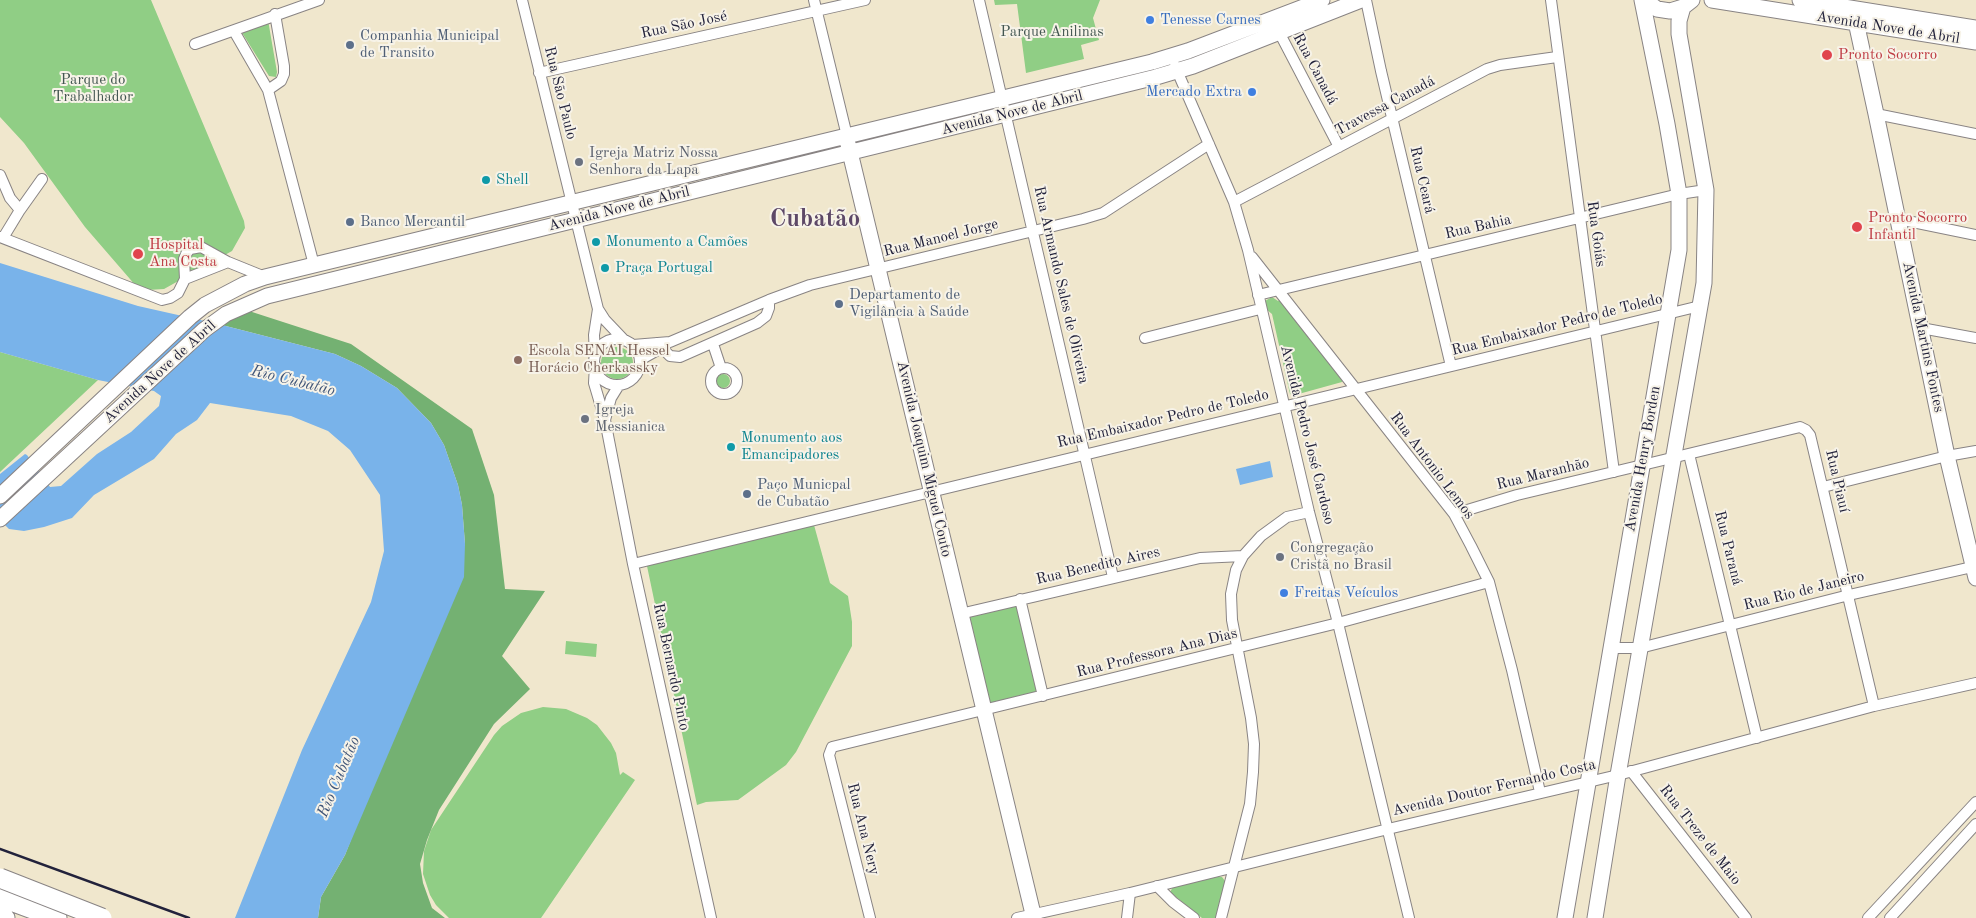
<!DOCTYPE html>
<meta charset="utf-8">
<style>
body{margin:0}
canvas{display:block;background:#f0e7cd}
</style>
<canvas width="1976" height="918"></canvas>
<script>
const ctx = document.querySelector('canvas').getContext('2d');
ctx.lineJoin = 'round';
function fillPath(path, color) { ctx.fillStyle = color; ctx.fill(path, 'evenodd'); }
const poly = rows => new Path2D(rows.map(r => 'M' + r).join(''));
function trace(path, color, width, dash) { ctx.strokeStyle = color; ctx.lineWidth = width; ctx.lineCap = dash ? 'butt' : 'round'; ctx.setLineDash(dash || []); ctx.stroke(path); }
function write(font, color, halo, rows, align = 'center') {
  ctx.font = font + ' "Old Standard TT",serif'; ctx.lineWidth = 4; ctx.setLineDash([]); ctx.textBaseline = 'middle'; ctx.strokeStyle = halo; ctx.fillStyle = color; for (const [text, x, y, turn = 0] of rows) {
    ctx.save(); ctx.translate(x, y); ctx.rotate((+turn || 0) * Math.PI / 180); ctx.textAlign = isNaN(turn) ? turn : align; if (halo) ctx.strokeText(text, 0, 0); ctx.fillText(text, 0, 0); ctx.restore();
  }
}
const green = poly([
 [0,0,151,0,244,221,245,228,232,251,164,289,147,290,136,286,85,227,24,143,0,117],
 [994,0,1100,0,1093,18,1099,40,1081,45,1084,59,1026,73,1017,4,995,5],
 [268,20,277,72,276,77,269,76,241,31],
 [1272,297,1278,301,1281,299,1343,377,1342,382,1295,395,1290,394,1272,314,1266,309,1265,301],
 '601 363a16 16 0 1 1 32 0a16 16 0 1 1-32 0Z',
 [0,352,98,380,0,472],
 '716 381a7 7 0 1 1 14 0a7 7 0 1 1-14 0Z',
 [814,525,830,583,848,596,852,622,852,646,796,752,786,765,738,800,706,802,697,805,647,566],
 [1018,605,1039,691,989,703,967,617],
 [566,641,597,644,596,657,565,654],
 [543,707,566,709,587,718,597,725,611,743,616,753,620,775,623,772,635,780,541,918,449,918,436,905,430,895,423,874,424,851,431,830,494,735,502,726,521,713],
 [1217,877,1222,877,1225,881,1216,918,1202,918,1170,892,1173,887]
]);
const forest = poly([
 [249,311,351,344,472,429,494,495,505,589,545,591,502,656,530,689,494,724,439,810,427,840,420,864,423,883,432,908,445,918,318,918,321,897,345,855,465,544,462,505,458,485,444,445,431,423,397,388,361,366,335,354,218,324]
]);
const water = poly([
 [0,263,138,306,218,324,335,354,361,366,397,388,431,423,444,445,458,485,462,505,465,544,464,577,345,855,321,897,318,918,235,918,302,750,371,602,384,551,380,495,350,450,328,431,291,416,210,403,197,420,176,434,154,459,94,495,72,518,44,527,24,531,9,529,0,520,0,474,25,454,27,455,50,487,61,486,97,454,131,432,159,406,161,396,154,391,98,380,0,352],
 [1270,461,1273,477,1240,485,1236,469]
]);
const street = poly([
 [522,0,598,309,605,320,624,340],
 [814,0,847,136],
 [979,0,1113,577],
 [1366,0,1381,71,1451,366],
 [1551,0,1614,472],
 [234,31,268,90,314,265],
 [1279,32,1339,147],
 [195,44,319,0],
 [1175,66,1234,202,1248,250,1309,512,1338,623,1409,918],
 [539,73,865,0],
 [268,90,281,81,284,74,284,66,275,14],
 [1876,114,1976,134],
 [0,175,10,198,20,210],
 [1234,202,1487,69,1500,65,1557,57],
 [1898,219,1976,235],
 [0,237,162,300,170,298,178,293,185,279,228,262],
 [3,238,20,210,42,179],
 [1252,257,1454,514,1471,546,1489,582,1512,670,1540,792],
 [185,279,184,259,186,254,190,249,201,247,228,262,265,277],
 [1258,295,1679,194,1706,190],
 [1921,328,1976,338],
 [1145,338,1260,309],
 '594 362a23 23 0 1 1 46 0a23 23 0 1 1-46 0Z',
 [657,343,670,356,680,357,757,323,766,316,769,308,769,300],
 [713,344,721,368],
 [633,345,670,342,769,300,810,285,1083,219,1103,213,1209,144],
 [595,355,594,335,598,309],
 [640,360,665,346],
 [595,365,594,383,605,420,633,564,711,918],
 '711 381a13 13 0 1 1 26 0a13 13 0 1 1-26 0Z',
 [605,420,611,398,619,385],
 [1689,454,1757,738],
 [1823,487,1947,456,1976,451],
 [1454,514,1517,495,1655,462,1800,427,1806,430,1810,435,1874,706],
 [633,564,1700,306],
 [1020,599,1043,696],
 [960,614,1200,558,1243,556],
 [1611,648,1640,648,1849,595,1976,566],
 [1631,771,1746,918],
 [1157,886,1173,902,1194,918],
 [870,918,829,755,832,747,1338,623,1489,582],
 [1017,918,1130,893,1388,829,1618,775,1874,706,1976,683],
 [1127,918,1130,893],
 [1221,918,1250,804,1253,772,1254,744,1251,718,1232,620,1231,594,1236,570,1243,556,1261,536,1287,517,1309,512],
 [1868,918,1976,802],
 [1890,918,1976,824]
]);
const secondary = poly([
 [1645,0,1657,9,1670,11,1683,7,1692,0],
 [1712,0,1976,42],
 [1800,0,1976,28],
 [1850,8,1856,22,1876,114,1947,456,1976,578],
 [848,144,1034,918],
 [0,496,190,317,205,305,245,284,265,277,314,265,1152,62,1188,51,1322,0],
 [0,519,204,330,226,314,267,296,1156,77,1193,66,1361,0],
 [1565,918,1679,250,1679,194,1667,124,1642,0],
 [1595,918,1618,775,1704,283,1706,190,1679,34,1679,21,1683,7]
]);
const highway = poly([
 [0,897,57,918],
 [0,916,5,918]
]);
const rail = poly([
 [0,849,189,918]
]);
const highwayBridge = poly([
 [0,878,102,918]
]);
const markers = [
 [1150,20,5,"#3f7fe0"],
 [350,45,5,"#5c6f8a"],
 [1827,55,6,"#e0444e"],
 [1252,92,5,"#3f7fe0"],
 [579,162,5,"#6b7280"],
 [486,180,5,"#0f9aa8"],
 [350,222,5,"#5c6f8a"],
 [1857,227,6,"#e0444e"],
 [596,242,5,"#0f9aa8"],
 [138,254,6,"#e0444e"],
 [605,268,5,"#0f9aa8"],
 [839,304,5,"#5c6f8a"],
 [518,360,5,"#8d6e63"],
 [585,419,5,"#6b7280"],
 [731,447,5,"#0f9aa8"],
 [747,494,5,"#5c6f8a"],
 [1280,557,5,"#6b7280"],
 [1284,593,5,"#3f7fe0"]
];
const shopNames = [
 ["Tenesse Carnes",1160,20],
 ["Mercado Extra",1242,92,"right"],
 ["Freitas Veículos",1294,593]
];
const streetNames = [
 ["Rua São José",684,25,-12],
 ["Avenida Nove de Abril",1888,28,9],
 ["Rua Canadá",1315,69,62],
 ["Rua São Paulo",560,93,76],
 ["Travessa Canadá",1385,106,-28],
 ["Avenida Nove de Abril",1012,113,-14],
 ["Rua Ceará",1422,180,77],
 ["Avenida Nove de Abril",619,209,-14],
 ["Rua Bahia",1478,227,-13],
 ["Rua Goiás",1596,234,82],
 ["Rua Manoel Jorge",941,238,-14],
 ["Rua Armando Sales de Oliveira",1061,285,77],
 ["Rua Embaixador Pedro de Toledo",1557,325,-14],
 ["Avenida Martins Fontes",1923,337,78],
 ["Avenida Nove de Abril",160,372,-42],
 ["Rua Embaixador Pedro de Toledo",1163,419,-13],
 ["Avenida Pedro José Cardoso",1307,435,76],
 ["Avenida Joaquim Miguel Couto",924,459,77],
 ["Avenida Henry Borden",1643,459,-80],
 ["Rua Antonio Lemos",1432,466,53],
 ["Rua Maranhão",1543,474,-14],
 ["Rua Piauí",1837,481,77],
 ["Rua Paraná",1728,548,76],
 ["Rua Benedito Aires",1098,566,-13],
 ["Rua Rio de Janeiro",1804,591,-14],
 ["Rua Professora Ana Dias",1157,653,-14],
 ["Rua Bernardo Pinto",671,667,78],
 ["Avenida Doutor Fernando Costa",1494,788,-13],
 ["Rua Ana Nery",863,829,76],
 ["Rua Treze de Maio",1700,835,52]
];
const parkNames = [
 ["Parque Anilinas",1052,32],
 ["Parque do",93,80],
 ["Trabalhador",93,97]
];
const serviceNames = [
 ["Companhia Municipal",360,36],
 ["de Transito",360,53],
 ["Banco Mercantil",360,222],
 ["Departamento de",849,295],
 ["Vigilância à Saúde",849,312],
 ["Paço Municpal",757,485],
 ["de Cubatão",757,502]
];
const healthNames = [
 ["Pronto Socorro",1838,55],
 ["Pronto Socorro",1868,218],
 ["Infantil",1868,235],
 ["Hospital",149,245],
 ["Ana Costa",149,262]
];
const worshipNames = [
 ["Igreja Matriz Nossa",589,153],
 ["Senhora da Lapa",589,170],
 ["Igreja",595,410],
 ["Messianica",595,427],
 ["Congregação",1290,548],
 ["Cristã no Brasil",1290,565]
];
const cultureNames = [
 ["Shell",496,180],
 ["Monumento a Camões",606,242],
 ["Praça Portugal",615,268],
 ["Monumento aos",741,438],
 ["Emancipadores",741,455]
];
const educationNames = [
 ["Escola SENAI Hessel",528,351],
 ["Horácio Cherkassky",528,368]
];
const waterNames = [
 ["Rio Cubatão",293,381,14],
 ["Rio Cubatão",339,777,-67]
];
const townNames = [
 ["Cubatão",815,219]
];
fillPath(green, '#90ce85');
fillPath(forest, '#74b172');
fillPath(water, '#79b3ea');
trace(street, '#898484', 12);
trace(secondary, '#898484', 17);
trace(highway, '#898484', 21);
trace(street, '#fff', 10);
trace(secondary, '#fff', 15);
trace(highway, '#fff', 19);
trace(rail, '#22223b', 2.5);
trace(highwayBridge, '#898484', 21, []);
trace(highwayBridge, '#fff', 19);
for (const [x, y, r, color] of markers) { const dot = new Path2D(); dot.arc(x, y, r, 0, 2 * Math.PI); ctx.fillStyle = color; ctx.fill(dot); trace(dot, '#f7f3e8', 2); }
write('15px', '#366cbe', '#f7f3e8', shopNames, 'left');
write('15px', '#22223b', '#f7f3e8', streetNames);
write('15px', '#435651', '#f7f3e8', parkNames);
write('15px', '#4e5e75', '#f7f3e8', serviceNames, 'left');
write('15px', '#be3a42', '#f7f3e8', healthNames, 'left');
write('15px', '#5b616d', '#f7f3e8', worshipNames, 'left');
write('15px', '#0d838f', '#f7f3e8', cultureNames, 'left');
write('15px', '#785e54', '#f7f3e8', educationNames, 'left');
write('italic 16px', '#405578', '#f7f3e8', waterNames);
write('bold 25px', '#5d4867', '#f7f3e8', townNames);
</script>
